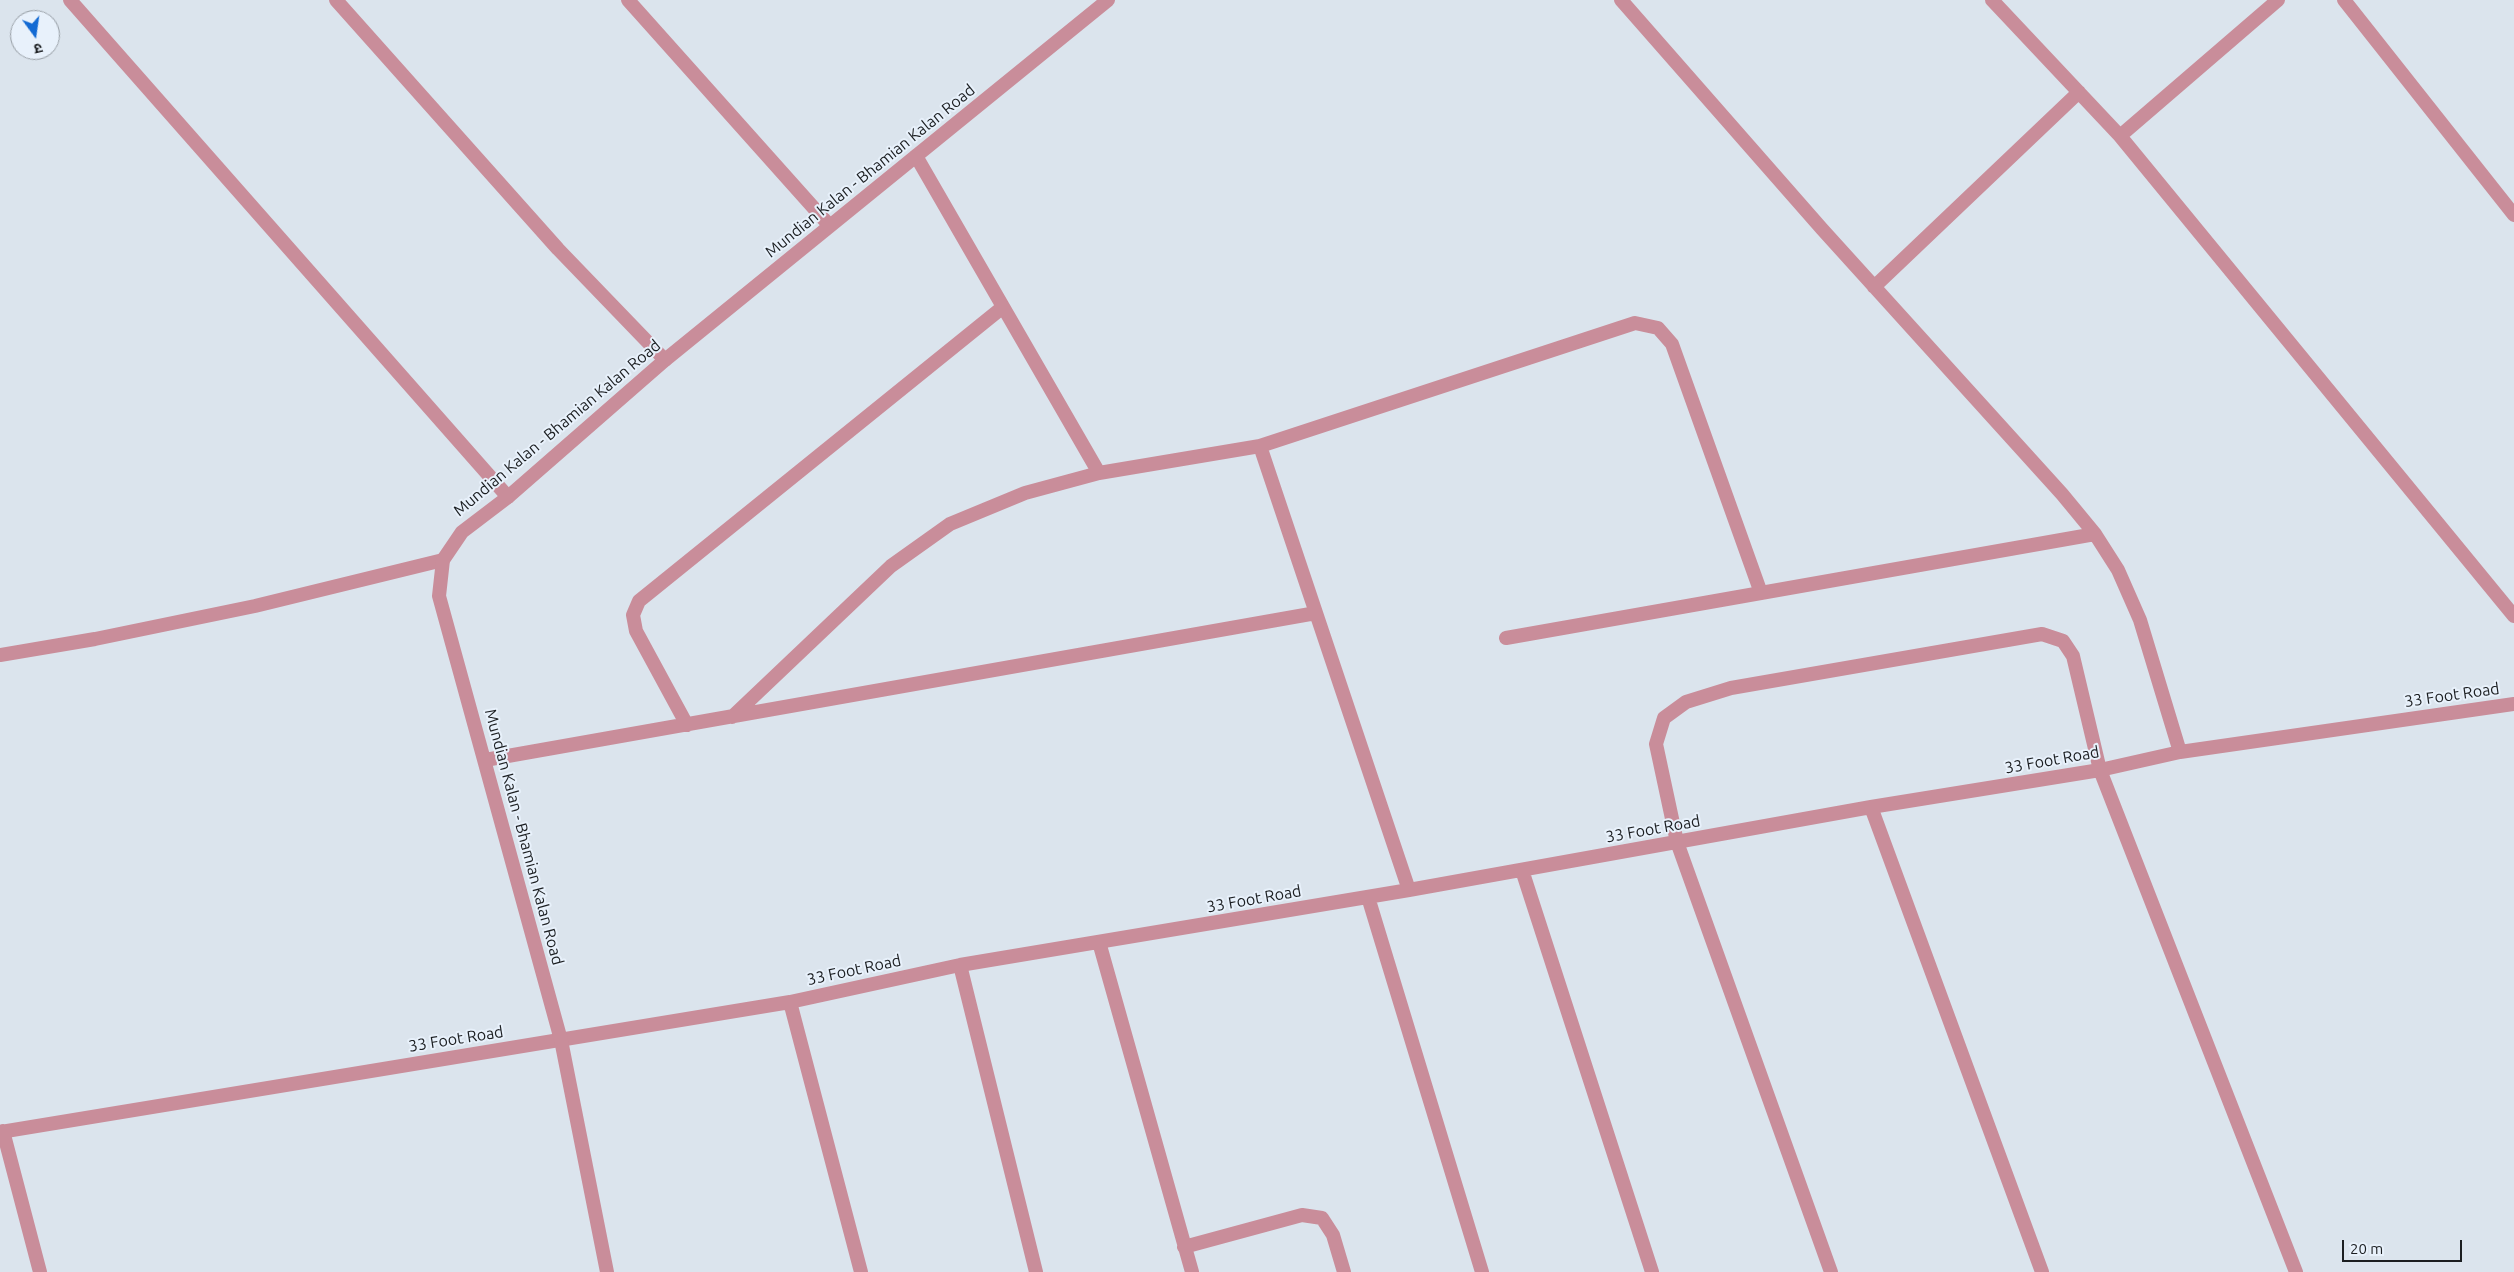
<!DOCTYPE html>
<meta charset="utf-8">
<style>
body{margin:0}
#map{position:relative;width:2514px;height:1272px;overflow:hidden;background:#dbe4ed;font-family:Ubuntu,"Noto Sans Devanagari",sans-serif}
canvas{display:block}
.north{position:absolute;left:10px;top:10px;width:50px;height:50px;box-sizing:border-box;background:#e8f1fb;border:1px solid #969da4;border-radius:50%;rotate:166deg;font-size:14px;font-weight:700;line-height:20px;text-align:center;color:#1b1e21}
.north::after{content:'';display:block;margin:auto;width:18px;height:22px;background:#136ad3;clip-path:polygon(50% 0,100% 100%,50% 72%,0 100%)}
.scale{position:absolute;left:2342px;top:1240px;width:120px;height:22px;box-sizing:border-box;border:2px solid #1b1e21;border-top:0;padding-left:6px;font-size:15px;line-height:18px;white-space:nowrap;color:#1b1e21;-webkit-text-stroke:4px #e8f1fb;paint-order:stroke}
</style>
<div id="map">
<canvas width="2514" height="1272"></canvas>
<div class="north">उ</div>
<div class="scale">20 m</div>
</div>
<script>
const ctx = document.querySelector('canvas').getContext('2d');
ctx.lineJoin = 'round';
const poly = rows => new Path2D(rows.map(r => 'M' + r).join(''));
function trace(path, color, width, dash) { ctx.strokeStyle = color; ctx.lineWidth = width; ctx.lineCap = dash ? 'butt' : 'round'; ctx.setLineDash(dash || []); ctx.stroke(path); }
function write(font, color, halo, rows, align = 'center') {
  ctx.font = font + ' Ubuntu,sans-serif'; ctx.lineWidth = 4; ctx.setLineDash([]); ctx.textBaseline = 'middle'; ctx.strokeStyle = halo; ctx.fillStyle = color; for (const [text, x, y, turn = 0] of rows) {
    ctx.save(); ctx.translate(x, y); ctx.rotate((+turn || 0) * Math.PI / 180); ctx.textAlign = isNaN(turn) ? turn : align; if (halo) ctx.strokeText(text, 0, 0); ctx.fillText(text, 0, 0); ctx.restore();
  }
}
const service = poly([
 [0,655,95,639,255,606,443,560]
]);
const minor = poly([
 [70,0,508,497],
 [336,0,558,249,665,360],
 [628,0,829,225],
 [1621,0,1822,229,2062,494,2095,534,2118,570,2140,620,2180,752],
 [1992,0,2120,136,2514,616],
 [2344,0,2514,215],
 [2120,136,2278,0],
 [916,156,1099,473],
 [1874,287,2079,92],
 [1260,446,1409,890],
 [1506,638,2095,534],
 [732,717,891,566,950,524,1025,493,1099,473,1260,446,1635,323,1658,328,1672,344,1761,593],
 [687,725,636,631,633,615,639,601,1003,307],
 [485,760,1316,613],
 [1871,807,2042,1272],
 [1522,870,1652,1272],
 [1368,897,1482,1272],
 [1099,942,1192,1272],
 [960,965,1036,1272],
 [790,1002,861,1272],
 [3,1131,40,1272],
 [0,1132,790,1002,960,965,1409,890,1871,807,2100,770,2180,752,2514,704],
 [1184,1247,1302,1215,1322,1218,1333,1235,1344,1272],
 [1831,1272,1677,842,1656,744,1664,718,1686,702,1731,688,2042,634,2063,641,2073,656,2100,770,2296,1272]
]);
const tertiary = poly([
 [607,1272,561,1040,439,596,443,560,462,532,508,497,665,360,1108,0]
]);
const streetNames = [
 ["Mundian Kalan - Bhamian Kalan Road",870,171,-39],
 ["Mundian Kalan - Bhamian Kalan Road",557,428,-40],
 ["33 Foot Road",2452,695,-8],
 ["33 Foot Road",2052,760,-10],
 ["33 Foot Road",1653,829,-10],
 ["Mundian Kalan - Bhamian Kalan Road",524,837,75],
 ["33 Foot Road",1254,899,-10],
 ["33 Foot Road",854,970,-12],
 ["33 Foot Road",456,1039,-9]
];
trace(service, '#c98d9a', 14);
trace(minor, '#c98d9a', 14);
trace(tertiary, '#c98d9a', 14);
write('16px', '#1b1e21', '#e8f1fb', streetNames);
</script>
